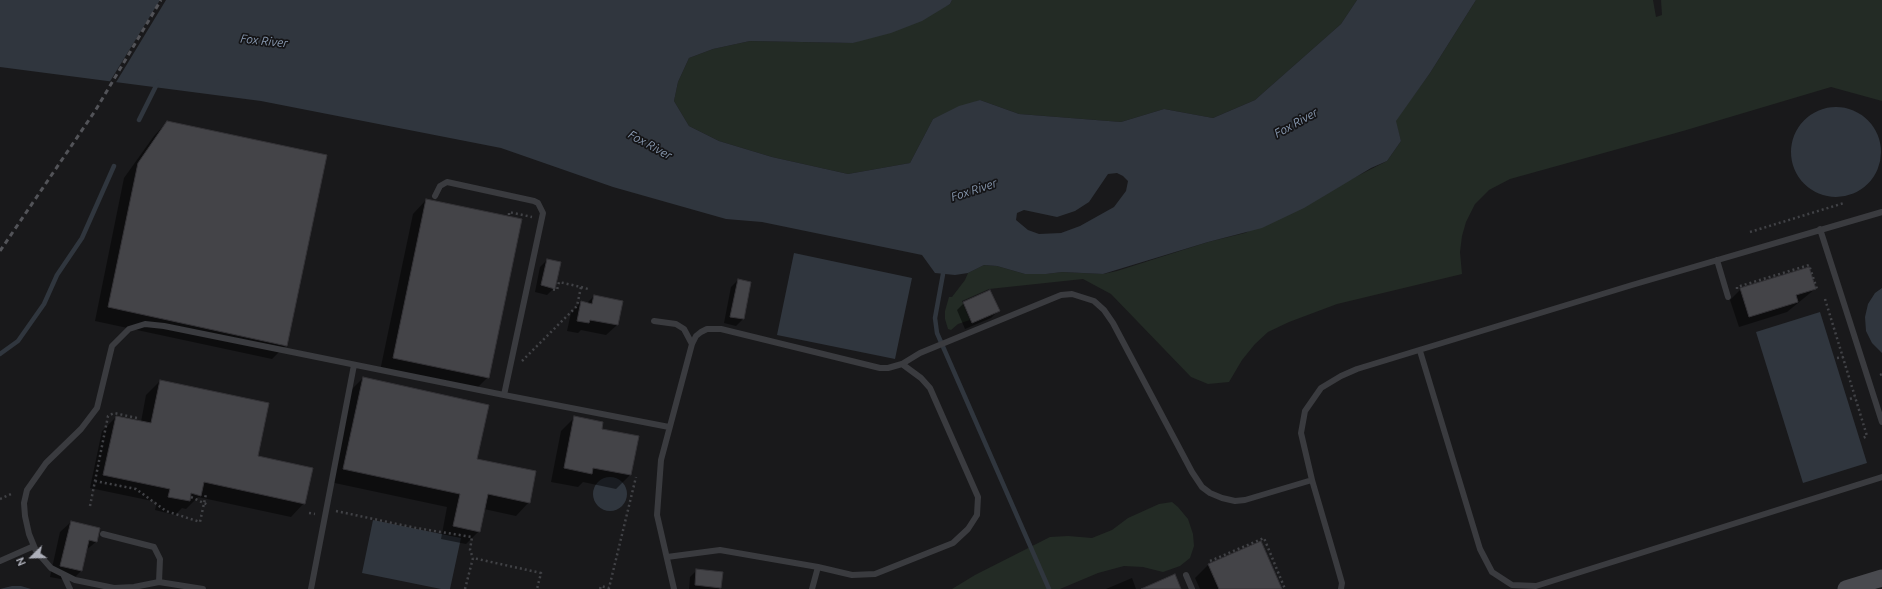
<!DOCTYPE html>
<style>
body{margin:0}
#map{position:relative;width:1882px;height:589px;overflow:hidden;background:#19191b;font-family:Ubuntu,sans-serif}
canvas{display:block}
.north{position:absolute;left:12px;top:537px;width:40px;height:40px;-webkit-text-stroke:3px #141416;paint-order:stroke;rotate:247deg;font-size:11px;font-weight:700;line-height:16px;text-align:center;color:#adafb9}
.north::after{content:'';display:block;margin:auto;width:14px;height:18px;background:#adafb9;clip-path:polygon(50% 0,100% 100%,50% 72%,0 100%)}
</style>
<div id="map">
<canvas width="1882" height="589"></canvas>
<div class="north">N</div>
</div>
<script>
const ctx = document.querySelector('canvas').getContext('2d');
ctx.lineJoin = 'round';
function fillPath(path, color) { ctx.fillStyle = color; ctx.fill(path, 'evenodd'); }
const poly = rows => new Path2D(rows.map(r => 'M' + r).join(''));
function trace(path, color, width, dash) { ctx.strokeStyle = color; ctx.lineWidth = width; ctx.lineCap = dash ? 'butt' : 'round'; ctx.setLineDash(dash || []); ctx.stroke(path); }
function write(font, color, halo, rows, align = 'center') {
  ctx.font = font + ' Ubuntu,sans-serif'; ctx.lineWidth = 3.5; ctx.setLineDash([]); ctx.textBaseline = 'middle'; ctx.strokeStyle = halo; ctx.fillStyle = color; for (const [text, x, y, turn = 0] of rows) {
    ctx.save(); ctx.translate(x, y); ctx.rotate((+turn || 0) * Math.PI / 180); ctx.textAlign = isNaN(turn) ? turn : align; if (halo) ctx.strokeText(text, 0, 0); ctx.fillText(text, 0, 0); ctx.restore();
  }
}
const green = poly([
 [952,0,1357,0,1341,24,1255,100,1213,118,1164,109,1121,122,1019,114,980,100,933,119,910,163,848,174,772,157,719,141,689,126,674,101,678,82,689,58,713,49,750,41,853,43,950,4],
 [1476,0,1653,0,1656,17,1662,15,1661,0,1882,0,1882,101,1831,87,1683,131,1510,179,1489,190,1475,204,1466,222,1462,236,1460,252,1462,274,1337,304,1289,322,1268,332,1255,344,1242,360,1229,382,1208,384,1191,377,1111,294,1083,279,989,289,962,301,970,320,958,324,951,330,948,329,945,319,945,311,949,297,952,297,965,280,968,273,984,265,997,266,1025,274,1046,274,1062,272,1103,274,1117,271,1208,242,1245,233,1387,161,1401,141,1395,121,1430,73],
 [1172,502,1178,507,1188,519,1193,534,1194,546,1190,558,1180,566,1163,572,1143,567,1124,566,1098,573,1060,589,952,589,975,575,1050,537,1068,536,1092,538,1112,530,1128,518,1159,504]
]);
const water = poly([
 [0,0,952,0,950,4,922,21,891,33,853,43,750,41,713,49,689,58,678,82,674,101,689,126,719,141,772,157,848,174,910,163,933,119,959,106,980,100,1019,114,1121,122,1164,109,1213,118,1255,100,1341,24,1357,0,1476,0,1430,73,1396,121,1401,141,1387,161,1371,168,1304,208,1262,228,1208,242,1103,274,1062,272,1046,274,1025,274,997,266,984,265,968,273,955,275,935,273,922,255,762,222,726,219,613,187,501,148,261,101,0,67],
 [1117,173,1123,176,1128,181,1126,191,1114,207,1080,226,1061,233,1039,234,1028,230,1016,220,1017,213,1024,210,1057,217,1075,211,1089,202,1108,174],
 '1791 152a45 45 0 1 1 90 0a45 45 0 1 1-90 0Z',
 [794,253,912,278,895,359,777,335],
 [1882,288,1882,353,1872,343,1866,331,1865,317,1868,304,1875,293],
 [1820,312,1867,463,1803,483,1756,332],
 '593 494a17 17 0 1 1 34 0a17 17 0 1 1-34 0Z',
 [373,520,461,538,450,589,441,589,362,573],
 [12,586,21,586,31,589,0,589]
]);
const pier = poly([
 [160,0,166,0,115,84,109,83]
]);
const shadow = poly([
 [167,122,286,345,272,359,95,321,124,178,154,136],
 [426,200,488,377,474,391,380,371,413,214],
 [547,260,554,288,547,295,535,292,540,267],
 [738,280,750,283,743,319,736,326,724,323,731,287],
 [1741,289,1815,289,1787,312,1739,327,1730,300],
 [594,296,617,325,606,335,581,330,578,333,567,331,571,313,581,302,587,303],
 [964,303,998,311,991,318,965,329,957,310],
 [363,378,476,460,529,502,516,516,484,509,479,531,466,544,441,539,447,507,330,482,350,391],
 [160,381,257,457,304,503,291,517,198,497,186,509,182,508,175,515,155,510,157,502,90,488,102,431,116,417,141,422,146,395],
 [575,417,601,429,638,437,630,475,616,489,583,482,578,487,551,482,561,431],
 [71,522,97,541,85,551,81,571,71,581,50,577,60,532],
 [1209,564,1280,589,1200,589,1195,578],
 [697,570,720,587,719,589,689,589,690,577],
 [1132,578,1136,589,1106,589]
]);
const stream = poly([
 [139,120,158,82],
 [943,274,935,318,937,333,1049,589],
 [0,354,18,341,44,304,57,275,82,238,114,166]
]);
const building = poly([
 [167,121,327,155,287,346,108,307,138,163,167,121],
 [426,199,522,219,489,378,393,358,426,199],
 [547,259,561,262,555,289,541,285,547,259],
 [1809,267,1816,289,1796,295,1798,302,1749,317,1740,288,1809,267],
 [738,279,751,282,744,319,730,317,738,279],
 [990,290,1000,311,972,323,963,302,990,290],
 [594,295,623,301,618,325,590,320,589,323,577,321,581,301,592,304,594,295],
 [363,377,489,405,477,459,536,471,530,503,488,494,480,532,453,526,460,494,343,469,363,377],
 [160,380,269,403,258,456,313,468,305,504,204,482,201,496,191,493,190,501,168,497,170,489,103,475,116,416,151,423,160,380],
 [574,416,603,422,602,429,639,436,631,475,593,468,592,474,564,468,574,416],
 [71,521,100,528,97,542,89,540,82,571,60,566,71,521],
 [1261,541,1282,589,1219,589,1208,564,1261,541],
 [696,569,723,572,721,588,695,585,696,569],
 [1175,574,1181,589,1141,589,1175,574]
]);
const path = poly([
 [509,215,509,212,532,217],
 [1750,232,1844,203],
 [581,287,588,289],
 [1737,289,1737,287,1809,265,1817,289],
 [1825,299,1867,436,1863,438],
 [1837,358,1843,357],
 [522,361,577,306,581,287,559,282,557,290,550,289],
 [1880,375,1882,374],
 [1850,399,1855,397],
 [95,481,136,489,166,511,200,522,206,494],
 [191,497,208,505],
 [0,499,11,494],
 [90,506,108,416,114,413,137,418],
 [336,511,416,528,472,537,470,550,473,558],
 [309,513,315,514],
 [1210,561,1264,538,1285,589],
 [465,589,473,558,541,573,537,589],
 [600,589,601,586,609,588,636,477]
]);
const lane = poly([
 [435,196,440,186,447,182,534,201,538,203,543,213,504,395,669,427],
 [1820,229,1882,422],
 [1717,260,1728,297],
 [654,321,676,324,684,329,692,344],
 [1420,351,1480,549,1492,572,1512,585,1536,586,1882,477],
 [1312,480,1301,433,1305,411,1321,388,1341,376,1357,369,1632,285,1882,212],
 [103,534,154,547,160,559,159,582],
 [667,557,720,550,818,567,812,589],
 [0,561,34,546],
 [818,567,852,575,875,574,953,543,968,529,977,515,978,497,930,388,921,378,902,364],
 [63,574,70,589],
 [1186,575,1192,589],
 [203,589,159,582,134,587,114,588,75,580,51,568,36,551,29,534,25,516,24,503,27,490,46,463,81,429,97,408,112,346,129,329,145,324,164,326,504,395],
 [311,589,354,365],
 [674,589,657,515,661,460,692,344,696,336,701,332,707,329,721,329,880,368,888,368,902,364,920,353,1061,295,1072,294,1094,301,1104,310,1113,323,1192,472,1202,487,1210,493,1222,498,1235,501,1245,500,1312,480,1336,562,1342,583,1341,589]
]);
const secondary = poly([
 [1846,589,1882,578]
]);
const rail = poly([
 [0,251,95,111,161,0]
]);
const waterNames = [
 ["Fox River",264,41,6],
 ["Fox River",1296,123,-29],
 ["Fox River",650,145,29],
 ["Fox River",974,190,-18]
];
fillPath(green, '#232b25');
fillPath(water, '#30363e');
fillPath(pier, '#19191b');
fillPath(shadow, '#0007');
trace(stream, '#30363e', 4.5);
fillPath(building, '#444448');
trace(building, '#343337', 1);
trace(path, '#414246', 2.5, [2, 3]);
trace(lane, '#3a3b3f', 6);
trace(secondary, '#494a4f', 17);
trace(rail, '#525358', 3, [5, 4]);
write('italic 12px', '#8899b0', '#141416', waterNames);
</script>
